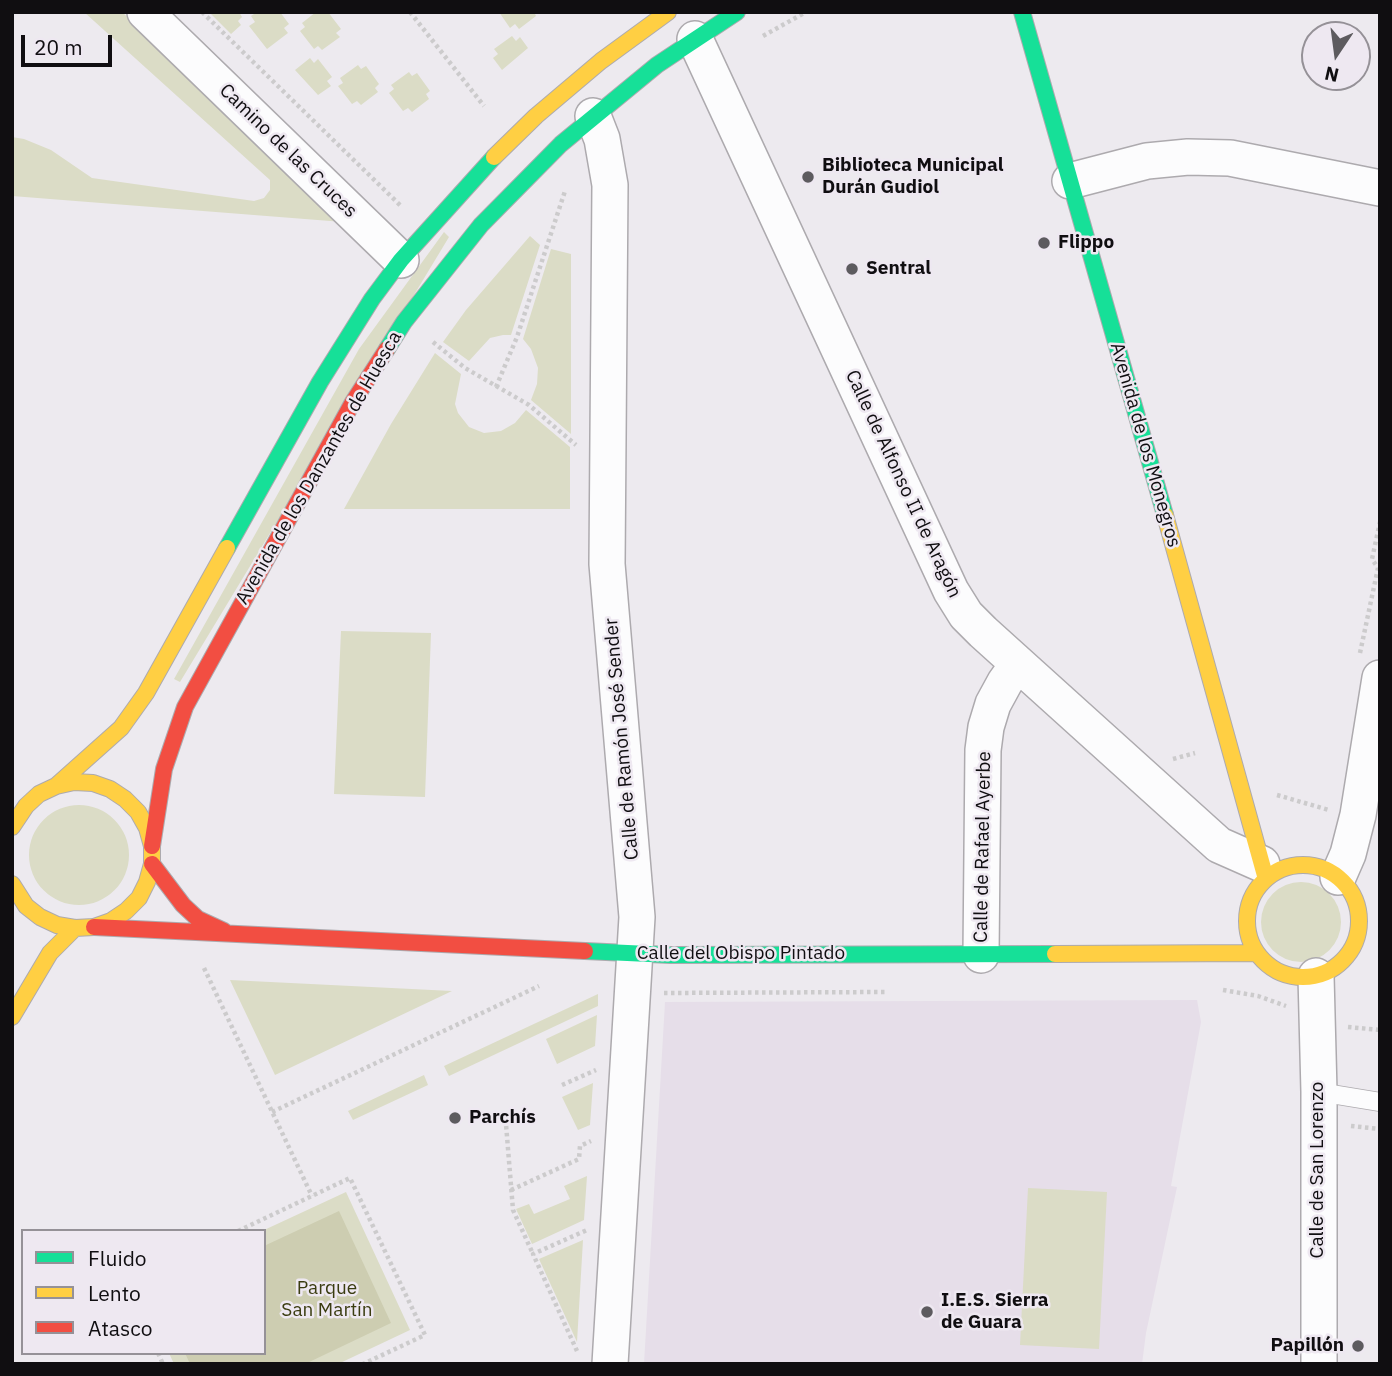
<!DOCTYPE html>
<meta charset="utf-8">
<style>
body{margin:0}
#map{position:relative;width:1392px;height:1376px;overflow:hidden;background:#edeaef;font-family:"IBM Plex Sans",sans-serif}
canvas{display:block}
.frame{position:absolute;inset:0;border:14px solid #100e11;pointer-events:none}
.legend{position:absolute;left:21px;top:1229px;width:245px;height:126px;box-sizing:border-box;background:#eee8f1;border:2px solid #959197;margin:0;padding:9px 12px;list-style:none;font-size:21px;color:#100e11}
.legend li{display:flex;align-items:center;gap:14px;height:35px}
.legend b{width:35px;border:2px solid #959197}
.north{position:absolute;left:1301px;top:21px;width:70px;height:70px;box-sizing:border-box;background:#eee8f1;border:2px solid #959197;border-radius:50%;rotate:193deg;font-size:19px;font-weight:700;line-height:28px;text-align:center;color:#100e11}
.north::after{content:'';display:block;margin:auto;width:24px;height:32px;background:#5d5b5f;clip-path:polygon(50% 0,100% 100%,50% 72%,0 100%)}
.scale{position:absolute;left:21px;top:35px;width:91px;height:32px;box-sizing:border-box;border:4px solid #100e11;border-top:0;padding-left:9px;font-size:21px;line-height:24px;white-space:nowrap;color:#100e11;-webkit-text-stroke:5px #eee8f1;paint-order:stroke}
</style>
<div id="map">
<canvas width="1392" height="1376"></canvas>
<div class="frame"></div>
<ul class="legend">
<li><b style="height:9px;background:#16e098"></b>Fluido</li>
<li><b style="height:9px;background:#ffcf43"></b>Lento</li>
<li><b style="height:9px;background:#f24e42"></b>Atasco</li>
</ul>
<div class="north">N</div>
<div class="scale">20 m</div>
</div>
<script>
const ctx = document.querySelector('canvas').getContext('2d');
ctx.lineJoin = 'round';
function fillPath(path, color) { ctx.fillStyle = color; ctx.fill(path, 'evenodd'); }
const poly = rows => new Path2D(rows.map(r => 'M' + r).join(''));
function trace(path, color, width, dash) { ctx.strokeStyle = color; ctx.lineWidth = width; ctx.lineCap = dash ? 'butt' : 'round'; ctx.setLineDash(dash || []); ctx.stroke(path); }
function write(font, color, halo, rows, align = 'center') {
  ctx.font = font + ' "IBM Plex Sans",sans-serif'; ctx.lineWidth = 5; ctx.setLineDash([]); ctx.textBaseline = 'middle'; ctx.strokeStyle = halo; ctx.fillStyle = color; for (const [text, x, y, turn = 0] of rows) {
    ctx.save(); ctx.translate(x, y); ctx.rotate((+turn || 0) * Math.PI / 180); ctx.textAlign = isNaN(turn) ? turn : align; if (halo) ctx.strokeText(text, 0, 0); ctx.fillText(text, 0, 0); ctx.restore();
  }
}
const built = poly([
 [1197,1000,1201,1022,1171,1186,1177,1187,1146,1333,1142,1364,644,1364,665,1002]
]);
const green = poly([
 [84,12,122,12,343,222,12,196,12,137,24,139,51,150,92,178,254,201,264,198,270,190,270,180],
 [209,12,239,12,242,17,238,21,241,25,231,34],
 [257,12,280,12,289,24,284,28,288,33,267,49,249,26,255,22,251,16],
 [316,12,323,14,328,12,341,29,336,33,340,37,322,50,318,46,314,49,300,31,305,27,302,23],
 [499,12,534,12,536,16,519,29,515,24,510,28],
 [512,36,516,41,520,37,528,48,502,70,493,58,498,54,494,49],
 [310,58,314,63,318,59,332,77,327,81,331,86,318,95,295,70],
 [358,65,361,69,366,66,379,84,375,88,378,92,361,105,357,101,352,104,338,86,343,83,340,78],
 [409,72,412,76,417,73,430,91,426,94,429,99,412,112,408,108,403,111,389,93,394,89,391,85],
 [444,232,449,237,180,682,174,679,359,349],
 [530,236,540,245,511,335,503,335,490,338,469,361,443,342,466,310],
 [551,249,571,254,571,434,531,400,537,384,538,368,531,349,523,339],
 [435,353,461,374,455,404,458,413,469,427,484,433,501,431,515,423,526,410,570,447,570,509,344,509,391,424],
 [341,631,431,633,425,797,334,794],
 '29 855a50 50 0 1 1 100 0a50 50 0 1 1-100 0Z',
 '1261 922a40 40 0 1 1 80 0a40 40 0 1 1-80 0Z',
 [230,980,452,991,275,1075],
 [598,994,598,1006,449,1076,444,1066],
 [597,1015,595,1046,557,1064,546,1039],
 [424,1075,428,1085,353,1120,348,1111],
 [593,1083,590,1125,578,1130,562,1097],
 [587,1176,584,1220,532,1244,516,1209,529,1204,534,1214,570,1199,564,1186],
 [1028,1188,1107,1192,1099,1349,1020,1345],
 [346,1192,410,1330,338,1364,174,1364,169,1353,264,1353,264,1231,262,1231],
 [583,1240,577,1342,539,1259]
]);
const forest = poly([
 [339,1211,391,1323,305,1364,190,1364,185,1353,264,1353,264,1246]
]);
const path = poly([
 [202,12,402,207],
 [410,12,484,106],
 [763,36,806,12],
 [433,342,465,368,529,405,576,445],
 [496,387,517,337,565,191],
 [1360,653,1378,568,1372,559,1380,522],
 [1173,759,1195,753],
 [1277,795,1329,810],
 [204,968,312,1196],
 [1223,990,1258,996,1286,1006],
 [664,993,886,992],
 [1348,1027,1380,1030],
 [562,1085,596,1070],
 [272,1112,539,986],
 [505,1112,513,1210,533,1254],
 [1351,1126,1380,1129],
 [511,1190,579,1159,580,1146,591,1141],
 [238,1231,350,1178,425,1335,363,1364],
 [577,1351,533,1254,587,1230],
 [158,1353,163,1364]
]);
const lane = poly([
 [1319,1092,1380,1102]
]);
const street = poly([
 [145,12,401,260],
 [695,39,951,591,966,615,983,632,1219,845,1262,864],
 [593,116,602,139,610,185,607,564,637,917,610,1364],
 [1070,181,1147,161,1188,157,1230,158,1380,188],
 [1338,877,1348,854,1358,815,1380,678],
 [981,955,983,750,986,727,993,704,1005,682,1018,664],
 [1316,976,1319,1092,1319,1364]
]);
const fast = poly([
 [1022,12,1165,515],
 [387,349,404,322,481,225,561,144,657,65,737,12],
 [227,548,320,382,372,299,401,260,494,157],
 [585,951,670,955,1055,954]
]);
const slow = poly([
 [494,157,536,116,601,61,668,12],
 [1165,515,1266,879],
 [56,786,121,728,146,693,227,548],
 [12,827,26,806,39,794,56,786,74,782,93,783,110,789,125,799,138,812,147,828,152,846,152,864,147,882,139,898,126,911,111,921,94,927,75,928,57,925,40,917,26,906,12,884],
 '1247 921a56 56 0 1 1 112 0a56 56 0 1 1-112 0Z',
 [1055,954,1257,953],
 [12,1017,50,953,75,928]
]);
const jam = poly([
 [152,846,164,769,185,707,353,402,387,349],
 [152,864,183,905,198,919,224,931],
 [94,927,585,951]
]);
const markers = [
 [808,177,7,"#5d5b5f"],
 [1044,243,7,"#5d5b5f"],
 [852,269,7,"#5d5b5f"],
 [455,1118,7,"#5d5b5f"],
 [927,1312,7,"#5d5b5f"],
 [1358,1346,7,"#5d5b5f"]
];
const streetNames = [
 ["Camino de las Cruces",288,151,44],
 ["Avenida de los Monegros",1145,445,74],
 ["Avenida de los Danzantes de Huesca",319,468,-60],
 ["Calle de Alfonso II de Aragón",903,484,65],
 ["Calle de Ramón José Sender",622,739,-95],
 ["Calle de Rafael Ayerbe",983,847,-89],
 ["Calle del Obispo Pintado",741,954],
 ["Calle de San Lorenzo",1318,1170,-90]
];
const poiNames = [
 ["Biblioteca Municipal",822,166],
 ["Durán Gudiol",822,188],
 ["Flippo",1058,243],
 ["Sentral",866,269],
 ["Parchís",469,1118],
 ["I.E.S. Sierra",941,1301],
 ["de Guara",941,1323],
 ["Papillón",1344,1346,"right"]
];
const parkNames = [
 ["Parque",327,1289],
 ["San Martín",327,1311]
];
fillPath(built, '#e6dee9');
fillPath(green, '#dbdcc6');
fillPath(forest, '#cdcdb1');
trace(lane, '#adaaae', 20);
trace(street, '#adaaae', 38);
trace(fast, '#adaaae', 18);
trace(slow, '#adaaae', 18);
trace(jam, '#adaaae', 18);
trace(path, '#cccbcc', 4.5, [3.5, 3.5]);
trace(lane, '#fcfcfd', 18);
trace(street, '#fcfcfd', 35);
trace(fast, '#16e098', 16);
trace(slow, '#ffcf43', 16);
trace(jam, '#f24e42', 16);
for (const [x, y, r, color] of markers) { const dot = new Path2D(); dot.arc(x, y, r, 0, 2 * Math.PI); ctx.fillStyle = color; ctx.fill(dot); trace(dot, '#eee8f1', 2.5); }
write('19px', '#100e11', '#eee8f1', streetNames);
write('bold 19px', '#100e11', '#eee8f1', poiNames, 'left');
write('19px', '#3a3c10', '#eee8f1', parkNames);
</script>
